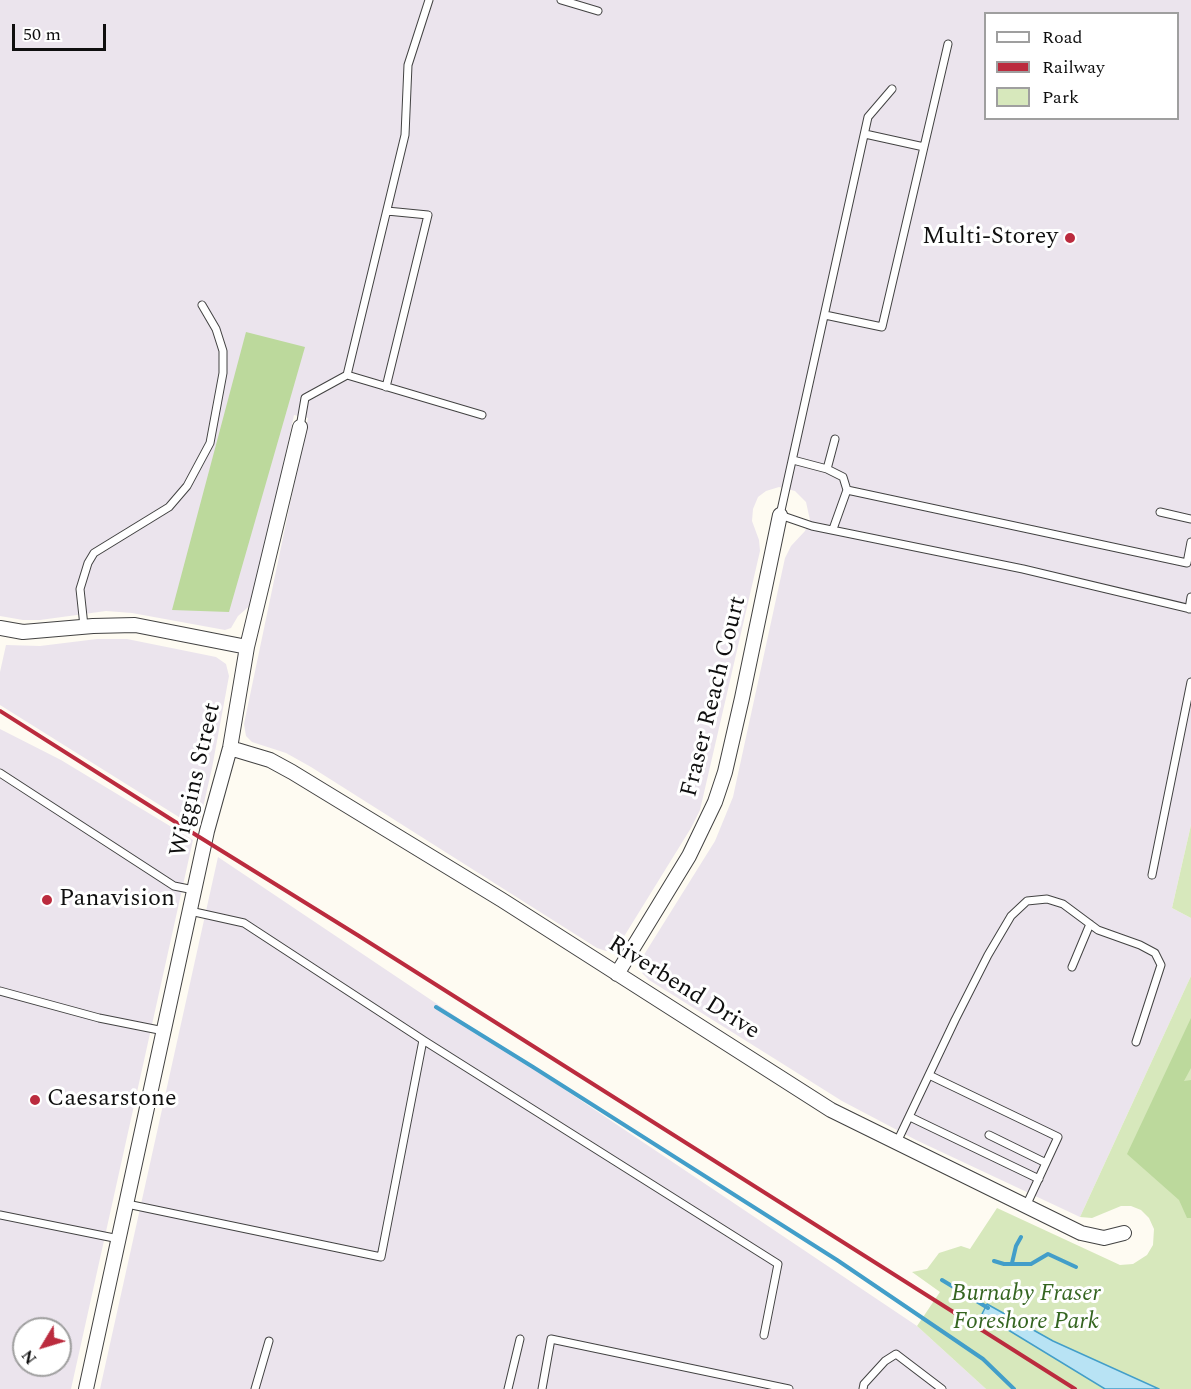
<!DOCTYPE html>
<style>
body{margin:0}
#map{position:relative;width:1191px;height:1389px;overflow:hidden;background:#fefbf2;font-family:Spectral,serif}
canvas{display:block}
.legend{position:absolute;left:984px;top:12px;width:195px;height:108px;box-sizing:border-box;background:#fff;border:2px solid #9f9f9f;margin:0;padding:8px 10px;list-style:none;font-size:18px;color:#0f0f0f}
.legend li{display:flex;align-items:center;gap:12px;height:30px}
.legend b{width:30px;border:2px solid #9f9f9f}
.north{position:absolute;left:12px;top:1317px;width:60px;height:60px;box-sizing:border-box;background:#fff;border:2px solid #9f9f9f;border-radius:50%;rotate:232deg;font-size:16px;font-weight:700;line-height:24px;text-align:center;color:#0f0f0f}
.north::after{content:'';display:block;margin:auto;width:21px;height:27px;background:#bb2b3e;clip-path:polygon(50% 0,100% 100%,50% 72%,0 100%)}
.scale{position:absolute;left:12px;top:24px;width:94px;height:27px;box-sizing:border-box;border:3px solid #0f0f0f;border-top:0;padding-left:8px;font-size:18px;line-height:21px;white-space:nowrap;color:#0f0f0f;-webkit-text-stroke:4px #fff;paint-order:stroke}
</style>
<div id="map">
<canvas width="1191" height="1389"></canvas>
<ul class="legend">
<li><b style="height:8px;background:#fff"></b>Road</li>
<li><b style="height:8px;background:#bb2b3e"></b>Railway</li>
<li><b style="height:16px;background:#d7e8bc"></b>Park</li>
</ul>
<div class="north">N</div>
<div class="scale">50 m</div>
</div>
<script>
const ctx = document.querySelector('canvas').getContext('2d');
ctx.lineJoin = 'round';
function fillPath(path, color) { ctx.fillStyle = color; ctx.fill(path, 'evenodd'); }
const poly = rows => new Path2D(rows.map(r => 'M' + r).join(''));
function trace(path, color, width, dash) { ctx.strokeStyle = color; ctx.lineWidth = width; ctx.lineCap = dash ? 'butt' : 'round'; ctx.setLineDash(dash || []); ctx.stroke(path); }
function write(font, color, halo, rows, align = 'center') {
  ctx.font = font + ' Spectral,serif'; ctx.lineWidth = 6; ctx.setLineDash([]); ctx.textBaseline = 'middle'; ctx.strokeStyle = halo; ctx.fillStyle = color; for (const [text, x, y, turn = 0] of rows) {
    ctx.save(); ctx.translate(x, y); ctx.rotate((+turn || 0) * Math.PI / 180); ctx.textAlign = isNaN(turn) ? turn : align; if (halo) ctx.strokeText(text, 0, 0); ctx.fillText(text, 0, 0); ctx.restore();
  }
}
const industrial = poly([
 [0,0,1191,0,1191,825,1172,908,1191,918,1191,976,1080,1217,916,1140,842,1101,649,980,642,973,642,958,715,841,733,797,785,558,791,546,805,531,810,520,806,502,795,491,779,487,766,491,758,497,753,509,752,521,759,540,760,551,700,810,691,828,620,943,614,948,606,951,597,948,311,767,286,753,252,742,246,736,244,724,308,418,294,415,254,602,238,616,231,628,225,630,132,613,106,611,40,620,23,620,0,616],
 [986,14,1178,14,1178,118,986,118],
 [97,639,127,639,216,657,226,664,229,676,212,768,198,829,0,705,0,672,6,645,40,646],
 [0,729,61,760,193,840,71,1389,0,1389],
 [24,1329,60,1329,60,1365,24,1365],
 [218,857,917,1326,986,1389,100,1389]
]);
const green = poly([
 [1191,825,1191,918,1172,908],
 [1191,976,1191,1389,986,1389,917,1326,940,1292,912,1272,927,1269,939,1253,961,1246,970,1249,997,1208,1120,1265,1133,1264,1147,1255,1153,1245,1154,1229,1149,1218,1141,1210,1131,1206,1121,1206,1092,1218,1080,1217]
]);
const forest = poly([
 [246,332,305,347,229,612,172,610],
 [1191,1018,1191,1068,1184,1081,1191,1080,1191,1218,1187,1218,1179,1200,1127,1154]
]);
const water = poly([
 [987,1304,1053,1341,1159,1389,1105,1389,982,1314,987,1304]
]);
const stream = poly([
 [436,1007,533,1067,837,1260,983,1359,1014,1389],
 [994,1261,1004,1264,1031,1264,1048,1254,1076,1267],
 [1012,1263,1016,1246,1021,1237],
 [942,1280,988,1308]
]);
const service = poly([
 [561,0,598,11],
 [892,89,868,117,780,515,812,526,1023,569,1191,609],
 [865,134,924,147],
 [825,315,882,327,948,44],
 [347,375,405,135,408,65,429,0],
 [386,387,428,215,387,211],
 [300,427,305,398,347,375,482,415],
 [793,460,827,469,843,477,847,490,833,529],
 [827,469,835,439],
 [847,490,1187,563,1191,542],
 [1160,512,1191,519],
 [1189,609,1191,597],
 [84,626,80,589,88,563,94,553,169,507,187,486,210,443,223,373,223,351,216,329,202,305],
 [0,773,174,886,194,890],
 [1152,875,1191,682],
 [1072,967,1090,924],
 [0,991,99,1018,164,1031],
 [423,1040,778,1264,764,1335],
 [929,1075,1058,1137,1026,1206],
 [910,1117,1039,1179],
 [989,1135,1046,1163],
 [897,1142,955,1020,988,955,1011,916,1027,901,1047,899,1063,904,1098,930,1140,945,1155,953,1161,965,1136,1042],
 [127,1204,381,1257,423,1040,244,923,190,911],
 [0,1215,119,1239],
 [255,1389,269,1341],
 [508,1389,520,1339],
 [542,1389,551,1339,789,1389],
 [863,1389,864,1384,885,1361,896,1354,942,1389]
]);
const minor = poly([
 [0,628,23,632,93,626,135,625,247,647],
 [230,748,270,760,292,772,502,900,831,1110,1081,1233,1104,1238,1124,1233],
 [617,974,689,856,715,802,725,772,742,698,780,515],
 [86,1389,207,831,230,748,247,647,300,427]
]);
const rail = poly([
 [0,711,188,830,359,936,1075,1389]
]);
const markers = [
 [1070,238,6,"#bb2b3e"],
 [47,900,6,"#bb2b3e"],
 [35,1100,6,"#bb2b3e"]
];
const poiNames = [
 ["Multi-Storey",1058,238,"right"],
 ["Panavision",59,900],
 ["Caesarstone",47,1100]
];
const streetNames = [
 ["Fraser Reach Court",715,697,-76],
 ["Wiggins Street",197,780,-77],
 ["Riverbend Drive",683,989,32]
];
const parkNames = [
 ["Burnaby Fraser",1026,1295],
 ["Foreshore Park",1026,1323]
];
fillPath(industrial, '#ebe4ed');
fillPath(green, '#d7e8bc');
fillPath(forest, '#bcd99c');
fillPath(water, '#b8e3f4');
trace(water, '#429ec9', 1.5);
trace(stream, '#429ec9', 4);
trace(service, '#424242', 9);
trace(minor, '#424242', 16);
trace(service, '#fff', 7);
trace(minor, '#fff', 14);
trace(rail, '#bb2b3e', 4);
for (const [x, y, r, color] of markers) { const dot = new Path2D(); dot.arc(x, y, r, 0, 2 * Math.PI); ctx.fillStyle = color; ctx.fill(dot); trace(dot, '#fff', 2); }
write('24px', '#0f0f0f', '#fff', poiNames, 'left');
write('24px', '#0f0f0f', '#fff', streetNames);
write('italic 24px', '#356521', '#fff', parkNames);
</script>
